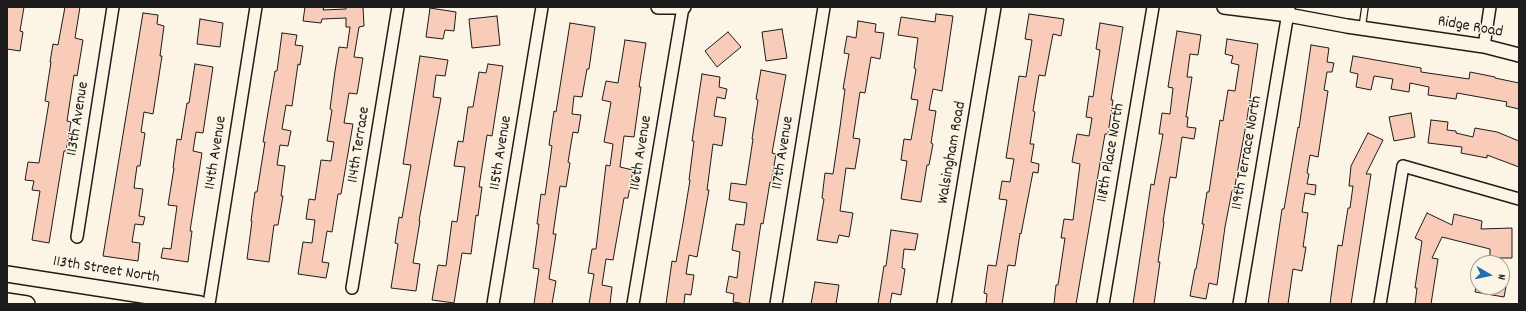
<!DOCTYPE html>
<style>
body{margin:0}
#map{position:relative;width:1526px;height:311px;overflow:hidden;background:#fcf5e5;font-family:Dekko,sans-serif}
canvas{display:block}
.frame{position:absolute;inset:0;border:8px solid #1c1c1c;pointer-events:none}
.north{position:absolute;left:1470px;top:255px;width:40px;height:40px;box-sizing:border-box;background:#fcf5e5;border:1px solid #a29e95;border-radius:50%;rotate:99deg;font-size:11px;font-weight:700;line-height:16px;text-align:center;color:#1c1c1c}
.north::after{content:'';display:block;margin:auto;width:14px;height:18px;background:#1f6fb2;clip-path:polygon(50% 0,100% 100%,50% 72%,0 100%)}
</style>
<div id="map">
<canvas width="1526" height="311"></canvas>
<div class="frame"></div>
<div class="north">N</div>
</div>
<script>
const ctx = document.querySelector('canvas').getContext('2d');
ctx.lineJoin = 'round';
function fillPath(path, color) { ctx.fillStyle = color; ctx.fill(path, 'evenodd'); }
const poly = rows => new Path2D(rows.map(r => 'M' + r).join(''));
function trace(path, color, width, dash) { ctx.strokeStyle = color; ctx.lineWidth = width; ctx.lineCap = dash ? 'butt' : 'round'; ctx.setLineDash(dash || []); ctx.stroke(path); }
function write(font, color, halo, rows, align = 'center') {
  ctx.font = font + ' Dekko,sans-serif'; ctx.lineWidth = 3; ctx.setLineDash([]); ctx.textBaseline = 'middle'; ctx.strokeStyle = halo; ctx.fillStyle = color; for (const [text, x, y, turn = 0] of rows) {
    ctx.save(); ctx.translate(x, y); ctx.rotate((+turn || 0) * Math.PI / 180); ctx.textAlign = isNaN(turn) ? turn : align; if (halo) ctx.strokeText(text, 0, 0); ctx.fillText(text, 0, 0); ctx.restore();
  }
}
const building = poly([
 [7,7,24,7,20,31,23,32,20,51,7,49,7,7],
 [65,7,80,7,75,38,83,40,77,76,74,75,67,121,71,122,66,151,64,151,49,243,32,240,40,191,32,190,34,181,25,180,28,162,39,163,49,102,45,101,51,62,50,62,53,44,58,45,65,7],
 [305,7,324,7,323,10,346,9,346,7,363,7,364,26,359,27,354,57,363,58,357,94,349,93,344,123,353,124,341,194,338,194,332,232,327,231,322,262,329,263,326,278,298,274,303,242,312,243,315,220,306,219,309,199,315,200,321,160,331,161,334,142,327,141,332,110,330,109,335,71,339,47,347,48,350,27,346,27,346,18,322,19,321,23,303,21,305,7],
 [430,8,456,12,454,31,445,30,443,39,426,37,430,8],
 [143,13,158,15,157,24,164,26,160,56,162,56,153,114,144,112,141,132,145,133,140,166,137,166,134,188,143,189,139,216,145,217,143,225,135,224,132,242,140,243,138,261,103,256,143,13],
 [936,14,953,16,942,91,933,89,929,110,936,111,931,143,933,144,929,165,927,165,921,202,901,199,907,161,901,160,904,139,911,140,918,100,911,99,916,69,914,68,918,38,898,35,901,17,935,22,936,14],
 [1029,14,1064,19,1061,36,1053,34,1045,76,1039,75,1033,111,1035,112,1030,144,1034,144,1031,162,1039,164,1038,173,1033,172,1021,234,1020,233,1015,266,1008,265,1002,304,986,304,987,294,984,293,988,265,996,266,1007,200,999,199,1002,181,1010,182,1014,159,1006,158,1019,76,1026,77,1032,40,1025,39,1029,14],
 [497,16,500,45,472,48,469,19,497,16],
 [200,19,223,23,220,47,197,44,200,19],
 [858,21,876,24,875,32,884,33,880,59,871,57,865,93,860,92,853,138,860,139,855,169,846,168,840,211,853,213,849,237,839,235,837,243,817,240,824,199,822,198,825,173,833,174,840,127,845,89,843,89,849,54,844,53,847,36,856,38,858,21],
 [570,23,595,27,589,69,587,69,582,97,574,96,572,114,581,115,578,133,573,132,568,162,570,163,566,187,560,186,553,234,556,234,549,279,556,281,552,304,534,304,539,269,533,268,539,224,537,224,541,194,545,195,552,146,549,145,554,111,556,112,570,23],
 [1100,23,1123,27,1111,100,1113,100,1108,134,1105,134,1076,304,1054,304,1056,285,1058,285,1065,238,1061,238,1064,219,1073,220,1080,164,1072,162,1077,134,1089,136,1092,118,1086,117,1089,96,1093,97,1100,50,1096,49,1100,23],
 [782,29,787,58,766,61,762,32,782,29],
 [1177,31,1201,35,1198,55,1190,54,1187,77,1192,77,1186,117,1188,117,1187,127,1196,128,1194,139,1182,137,1176,178,1170,177,1163,222,1164,222,1158,262,1160,262,1154,304,1133,304,1151,184,1154,185,1163,134,1159,134,1162,113,1170,114,1173,88,1168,87,1177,31],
 [728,32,741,47,717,67,705,51,728,32],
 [282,33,297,35,295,45,303,46,300,65,298,64,292,106,286,105,282,129,291,131,288,146,280,145,277,165,285,166,281,196,283,196,278,225,274,225,269,262,247,259,252,221,251,221,255,192,257,192,265,142,263,142,275,71,277,71,282,33],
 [1227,39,1258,44,1247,119,1234,191,1232,191,1225,227,1217,285,1209,283,1206,299,1190,296,1195,269,1196,269,1204,224,1202,224,1207,192,1209,192,1220,120,1223,121,1228,90,1235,91,1239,65,1231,63,1233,56,1225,54,1227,39],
 [625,40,646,43,639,87,641,87,634,137,624,136,620,167,633,170,628,198,624,198,613,260,606,259,602,285,612,287,610,304,589,304,594,274,588,273,592,249,596,249,606,165,610,166,613,144,604,142,611,102,602,100,606,81,618,83,625,40],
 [1311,45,1329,48,1327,62,1334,63,1332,72,1327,72,1324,90,1328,91,1318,157,1310,155,1307,173,1309,174,1307,184,1316,185,1315,195,1305,193,1302,212,1308,213,1303,247,1306,247,1302,271,1293,269,1288,304,1268,304,1282,209,1284,209,1298,127,1299,128,1311,45],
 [420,56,448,60,445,76,436,75,433,97,441,98,419,221,420,221,413,263,420,264,416,291,391,288,398,244,395,243,399,217,402,218,411,165,403,164,420,56],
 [1353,56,1421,68,1421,72,1469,79,1470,72,1495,77,1495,78,1519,83,1519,109,1506,106,1507,102,1457,93,1456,99,1428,95,1429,87,1410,83,1409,92,1391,89,1393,79,1374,76,1371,90,1356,87,1358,74,1350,72,1353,56],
 [195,64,213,67,203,133,196,132,193,151,202,153,190,231,192,231,188,262,161,258,163,248,171,249,177,206,168,205,174,168,173,168,177,139,181,140,187,103,189,103,195,64],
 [488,64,503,66,492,136,487,135,479,187,482,187,478,216,476,215,471,254,462,253,454,303,432,300,438,265,446,266,452,221,457,222,465,167,454,166,458,141,463,142,468,107,473,107,479,72,486,73,488,64],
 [761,70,786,75,772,153,776,154,771,183,770,182,763,224,761,223,749,304,746,304,733,302,734,294,726,292,729,276,737,278,740,252,732,250,736,224,744,225,747,203,729,200,731,183,746,185,753,139,752,139,758,100,756,99,761,70],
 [702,74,720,77,719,87,727,89,725,99,717,97,714,116,726,118,722,146,713,144,707,190,709,190,697,257,689,255,686,274,694,275,691,295,685,294,684,304,666,304,672,261,676,262,683,223,690,180,689,180,694,141,692,141,702,74],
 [1411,113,1415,137,1394,141,1389,117,1411,113],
 [1431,120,1448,122,1447,130,1456,131,1456,133,1473,137,1475,128,1497,132,1519,141,1519,167,1487,155,1487,158,1461,153,1462,147,1428,143,1431,120],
 [1368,133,1383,140,1366,174,1371,174,1351,304,1330,304,1338,245,1342,246,1348,208,1350,208,1353,186,1349,186,1351,166,1368,133],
 [1427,213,1452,225,1454,214,1482,221,1481,229,1512,228,1512,258,1490,258,1490,249,1442,237,1432,258,1438,259,1431,304,1415,304,1417,288,1415,288,1422,241,1415,238,1427,213],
 [891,230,918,234,915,250,904,249,902,268,905,269,901,295,892,293,890,304,878,304,884,266,886,266,891,230],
 [815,282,839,285,836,304,811,304,815,282],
 [1476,287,1506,287,1504,297,1475,292,1476,287]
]);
const service = poly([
 [1362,28,1365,7]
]);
const minor = poly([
 [1484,46,1490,7],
 [77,237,113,7],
 [352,288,398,7],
 [209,304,256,7],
 [493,304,542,7],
 [633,304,683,7],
 [776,304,824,7],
 [1103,304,1153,7],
 [1239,304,1289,7],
 [1380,304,1403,166,1519,199]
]);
const tertiary = poly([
 [658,7,684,7],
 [1224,7,1288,15,1347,26,1484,46,1519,55],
 [944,304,994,7]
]);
const secondary = poly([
 [7,274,200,304],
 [7,301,27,304]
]);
const streetNames = [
 ["Ridge Road",1470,28,10],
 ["113th Avenue",79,119,-81],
 ["114th Terrace",360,145,-81],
 ["114th Avenue",217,153,-81],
 ["115th Avenue",502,153,-81],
 ["116th Avenue",642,153,-81],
 ["117th Avenue",784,153,-81],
 ["Walsingham Road",953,153,-80],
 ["118th Place North",1112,153,-80],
 ["119th Terrace North",1248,153,-80],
 ["113th Street North",106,271,9]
];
fillPath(building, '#f8ccb9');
trace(building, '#1c1c1c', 1);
trace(service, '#1c1c1c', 8);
trace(minor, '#1c1c1c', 14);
trace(tertiary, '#1c1c1c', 16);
trace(secondary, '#1c1c1c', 18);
trace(service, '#fcf5e5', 5.5);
trace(minor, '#fcf5e5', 11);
trace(tertiary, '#fcf5e5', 13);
trace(secondary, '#fcf5e5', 15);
write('16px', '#1c1c1c', '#fcf5e5', streetNames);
</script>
